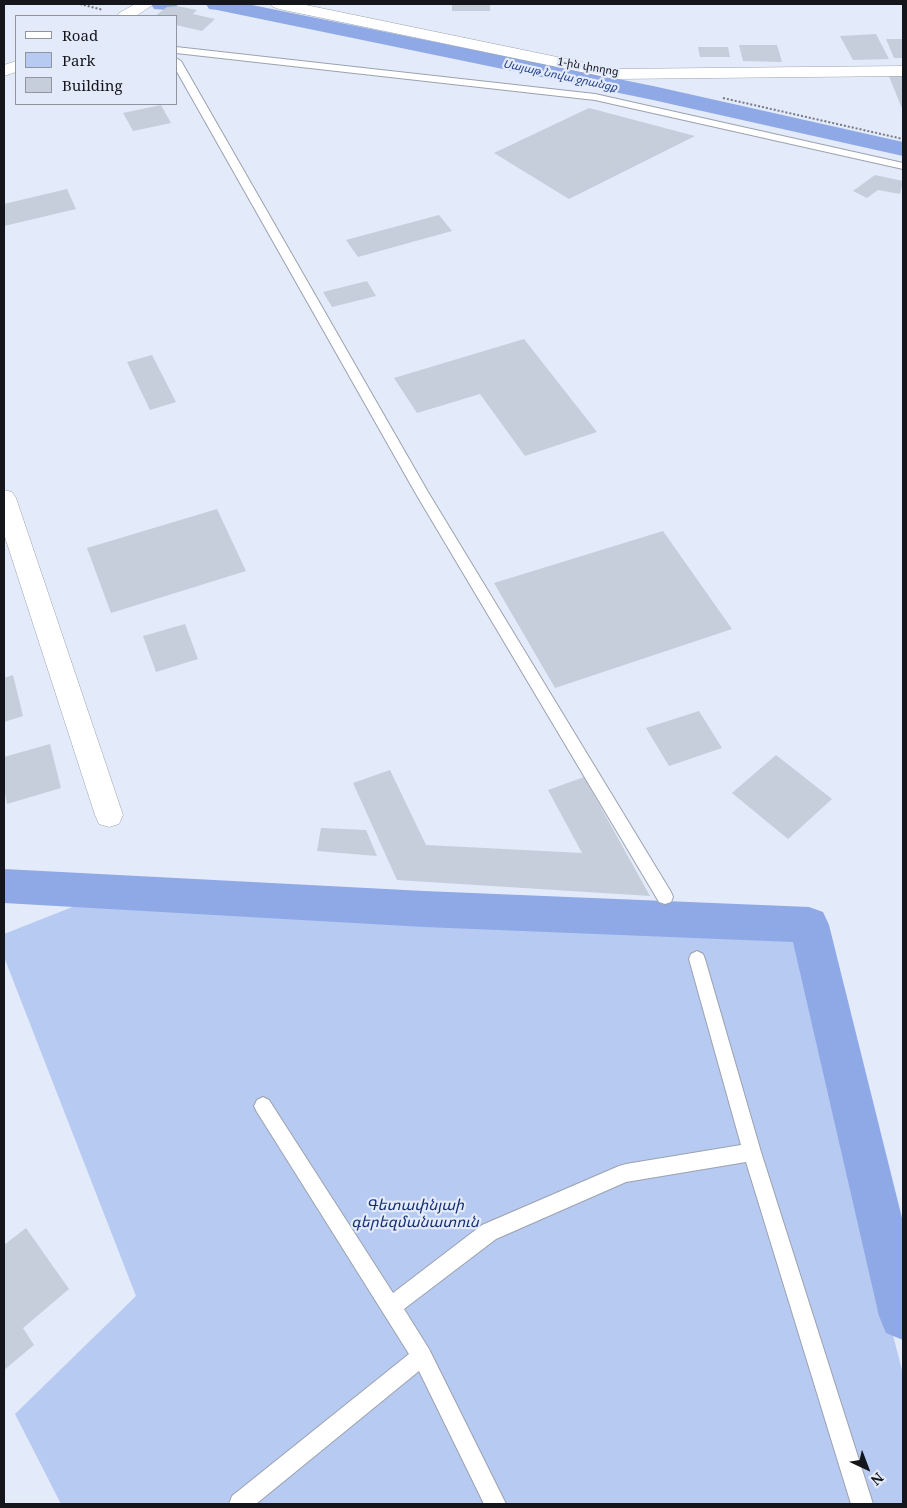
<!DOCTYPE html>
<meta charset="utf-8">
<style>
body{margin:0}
#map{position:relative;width:907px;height:1508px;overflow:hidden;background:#e3eaf9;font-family:"Noto Serif",serif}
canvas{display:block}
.frame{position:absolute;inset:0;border:5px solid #14161b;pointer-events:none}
.legend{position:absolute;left:15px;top:15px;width:162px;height:90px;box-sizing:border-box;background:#e3eaf9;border:1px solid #9095a0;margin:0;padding:6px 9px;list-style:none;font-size:15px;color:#14161b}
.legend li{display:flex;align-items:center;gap:10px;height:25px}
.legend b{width:25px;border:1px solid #9095a0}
.north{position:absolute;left:842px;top:1443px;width:50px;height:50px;-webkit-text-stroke:4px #e3eaf9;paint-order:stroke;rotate:137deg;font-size:14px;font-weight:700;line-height:20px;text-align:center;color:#14161b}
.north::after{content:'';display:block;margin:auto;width:18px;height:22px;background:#14161b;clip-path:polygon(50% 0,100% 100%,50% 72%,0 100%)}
</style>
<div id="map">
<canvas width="907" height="1508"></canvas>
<div class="frame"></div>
<ul class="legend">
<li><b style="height:6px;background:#fff"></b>Road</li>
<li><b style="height:14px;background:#b7caf1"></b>Park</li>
<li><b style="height:14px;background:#c6cddb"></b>Building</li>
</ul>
<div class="north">N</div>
</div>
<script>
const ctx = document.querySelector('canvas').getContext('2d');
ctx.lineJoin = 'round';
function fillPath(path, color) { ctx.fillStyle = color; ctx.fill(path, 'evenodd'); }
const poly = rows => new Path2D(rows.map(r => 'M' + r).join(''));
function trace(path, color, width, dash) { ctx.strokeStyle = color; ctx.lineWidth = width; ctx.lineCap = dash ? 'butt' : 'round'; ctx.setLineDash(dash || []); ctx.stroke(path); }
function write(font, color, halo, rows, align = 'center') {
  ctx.font = font + ' "Noto Serif","Noto Sans Armenian",serif'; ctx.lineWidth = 4.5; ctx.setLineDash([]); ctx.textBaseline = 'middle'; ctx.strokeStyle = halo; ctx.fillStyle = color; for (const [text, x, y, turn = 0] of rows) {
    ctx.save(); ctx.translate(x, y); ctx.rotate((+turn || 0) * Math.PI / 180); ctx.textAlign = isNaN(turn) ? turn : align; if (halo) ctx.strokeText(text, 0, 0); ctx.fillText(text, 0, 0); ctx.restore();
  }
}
const green = poly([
 [80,904,437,926,807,940,831,1095,903,1374,903,1504,61,1504,15,1414,136,1296,4,957,4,934]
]);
const canal = poly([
 [151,4,178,4,175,9,167,10,154,9,151,4],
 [206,4,247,4,653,86,903,142,903,156,653,100,217,10,209,9,206,4],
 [4,869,424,891,809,907,823,912,829,925,903,1222,903,1340,886,1333,879,1316,793,942,424,927,4,903,4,869]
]);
const building = poly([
 [452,4,490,4,490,11,452,11],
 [177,6,197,10,193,14,215,19,202,31,176,25,176,16,155,16,167,7],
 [876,34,889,59,853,60,840,36],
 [886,39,903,39,903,58,894,58],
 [739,45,777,45,782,62,743,61],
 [698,47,728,47,730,57,700,57],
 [888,74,903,74,903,111],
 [161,105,171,123,133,131,123,113],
 [589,108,695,136,569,199,494,153],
 [875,175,903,181,900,194,878,190,867,198,853,191],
 [67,189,76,209,4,226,4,204],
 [439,215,452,231,358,257,346,240],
 [367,281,376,296,332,307,323,292],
 [524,339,597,432,525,456,480,394,417,413,394,378],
 [152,355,176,402,150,410,127,362],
 [217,509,246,571,111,613,87,548],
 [663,531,732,629,555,688,494,583],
 [185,624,198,659,156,672,143,636],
 [13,675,23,716,4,722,4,678],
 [699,711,722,748,669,766,646,728],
 [50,744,61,788,7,804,4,787,4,757],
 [776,755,832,799,788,839,732,793],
 [390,770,426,845,582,853,548,790,584,777,650,896,397,880,353,783],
 [321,828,366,830,377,856,317,851],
 [26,1228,69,1289,23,1328,34,1345,4,1370,4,1245]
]);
const path = poly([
 [80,4,103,10],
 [723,98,903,139]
]);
const lane = poly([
 [176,47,595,94,903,163,903,169,595,100,176,53,176,47],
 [176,58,181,61,428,492,671,892,673,897,671,902,665,904,659,902,416,494,176,70,176,58],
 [697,951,703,954,705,959,761,1152,873,1504,851,1504,746,1162,626,1182,496,1239,404,1309,429,1349,506,1504,484,1504,419,1371,256,1504,229,1504,232,1496,409,1354,257,1112,254,1106,257,1100,263,1097,269,1100,393,1293,482,1225,619,1166,626,1164,741,1145,689,959,691,954,697,951]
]);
const street = poly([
 [271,4,301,4,615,69,903,66,903,76,615,79,279,9,273,7,271,4],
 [4,490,12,492,16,498,123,815,119,824,109,827,99,824,95,815,4,534,4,490]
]);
const secondary = poly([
 [135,4,154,4,136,16,117,16,119,13,135,4],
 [16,61,16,72,4,76,4,65,16,61]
]);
const farStreetnames = [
 ["1-ին փողոց",588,67,10]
];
const farWaternames = [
 ["Սայաթ Նովա ջրանցք",560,76,12]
];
const nearParknames = [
 ["Գետափնյաի",415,1206],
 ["գերեզմանատուն",415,1223]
];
fillPath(green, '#b7caf1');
fillPath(canal, '#8ea9e6');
fillPath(building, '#c6cddb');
trace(lane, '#9ba2af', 2);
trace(street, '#9ba2af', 1);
trace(secondary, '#9ba2af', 1);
trace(path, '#767a84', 2, [2, 2]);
fillPath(lane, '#fff');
fillPath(street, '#fff');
fillPath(secondary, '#fff');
write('11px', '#14161b', '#e3eaf9', farStreetnames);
write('italic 11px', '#264288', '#e3eaf9', farWaternames);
write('italic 15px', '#162f74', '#e3eaf9', nearParknames);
</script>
